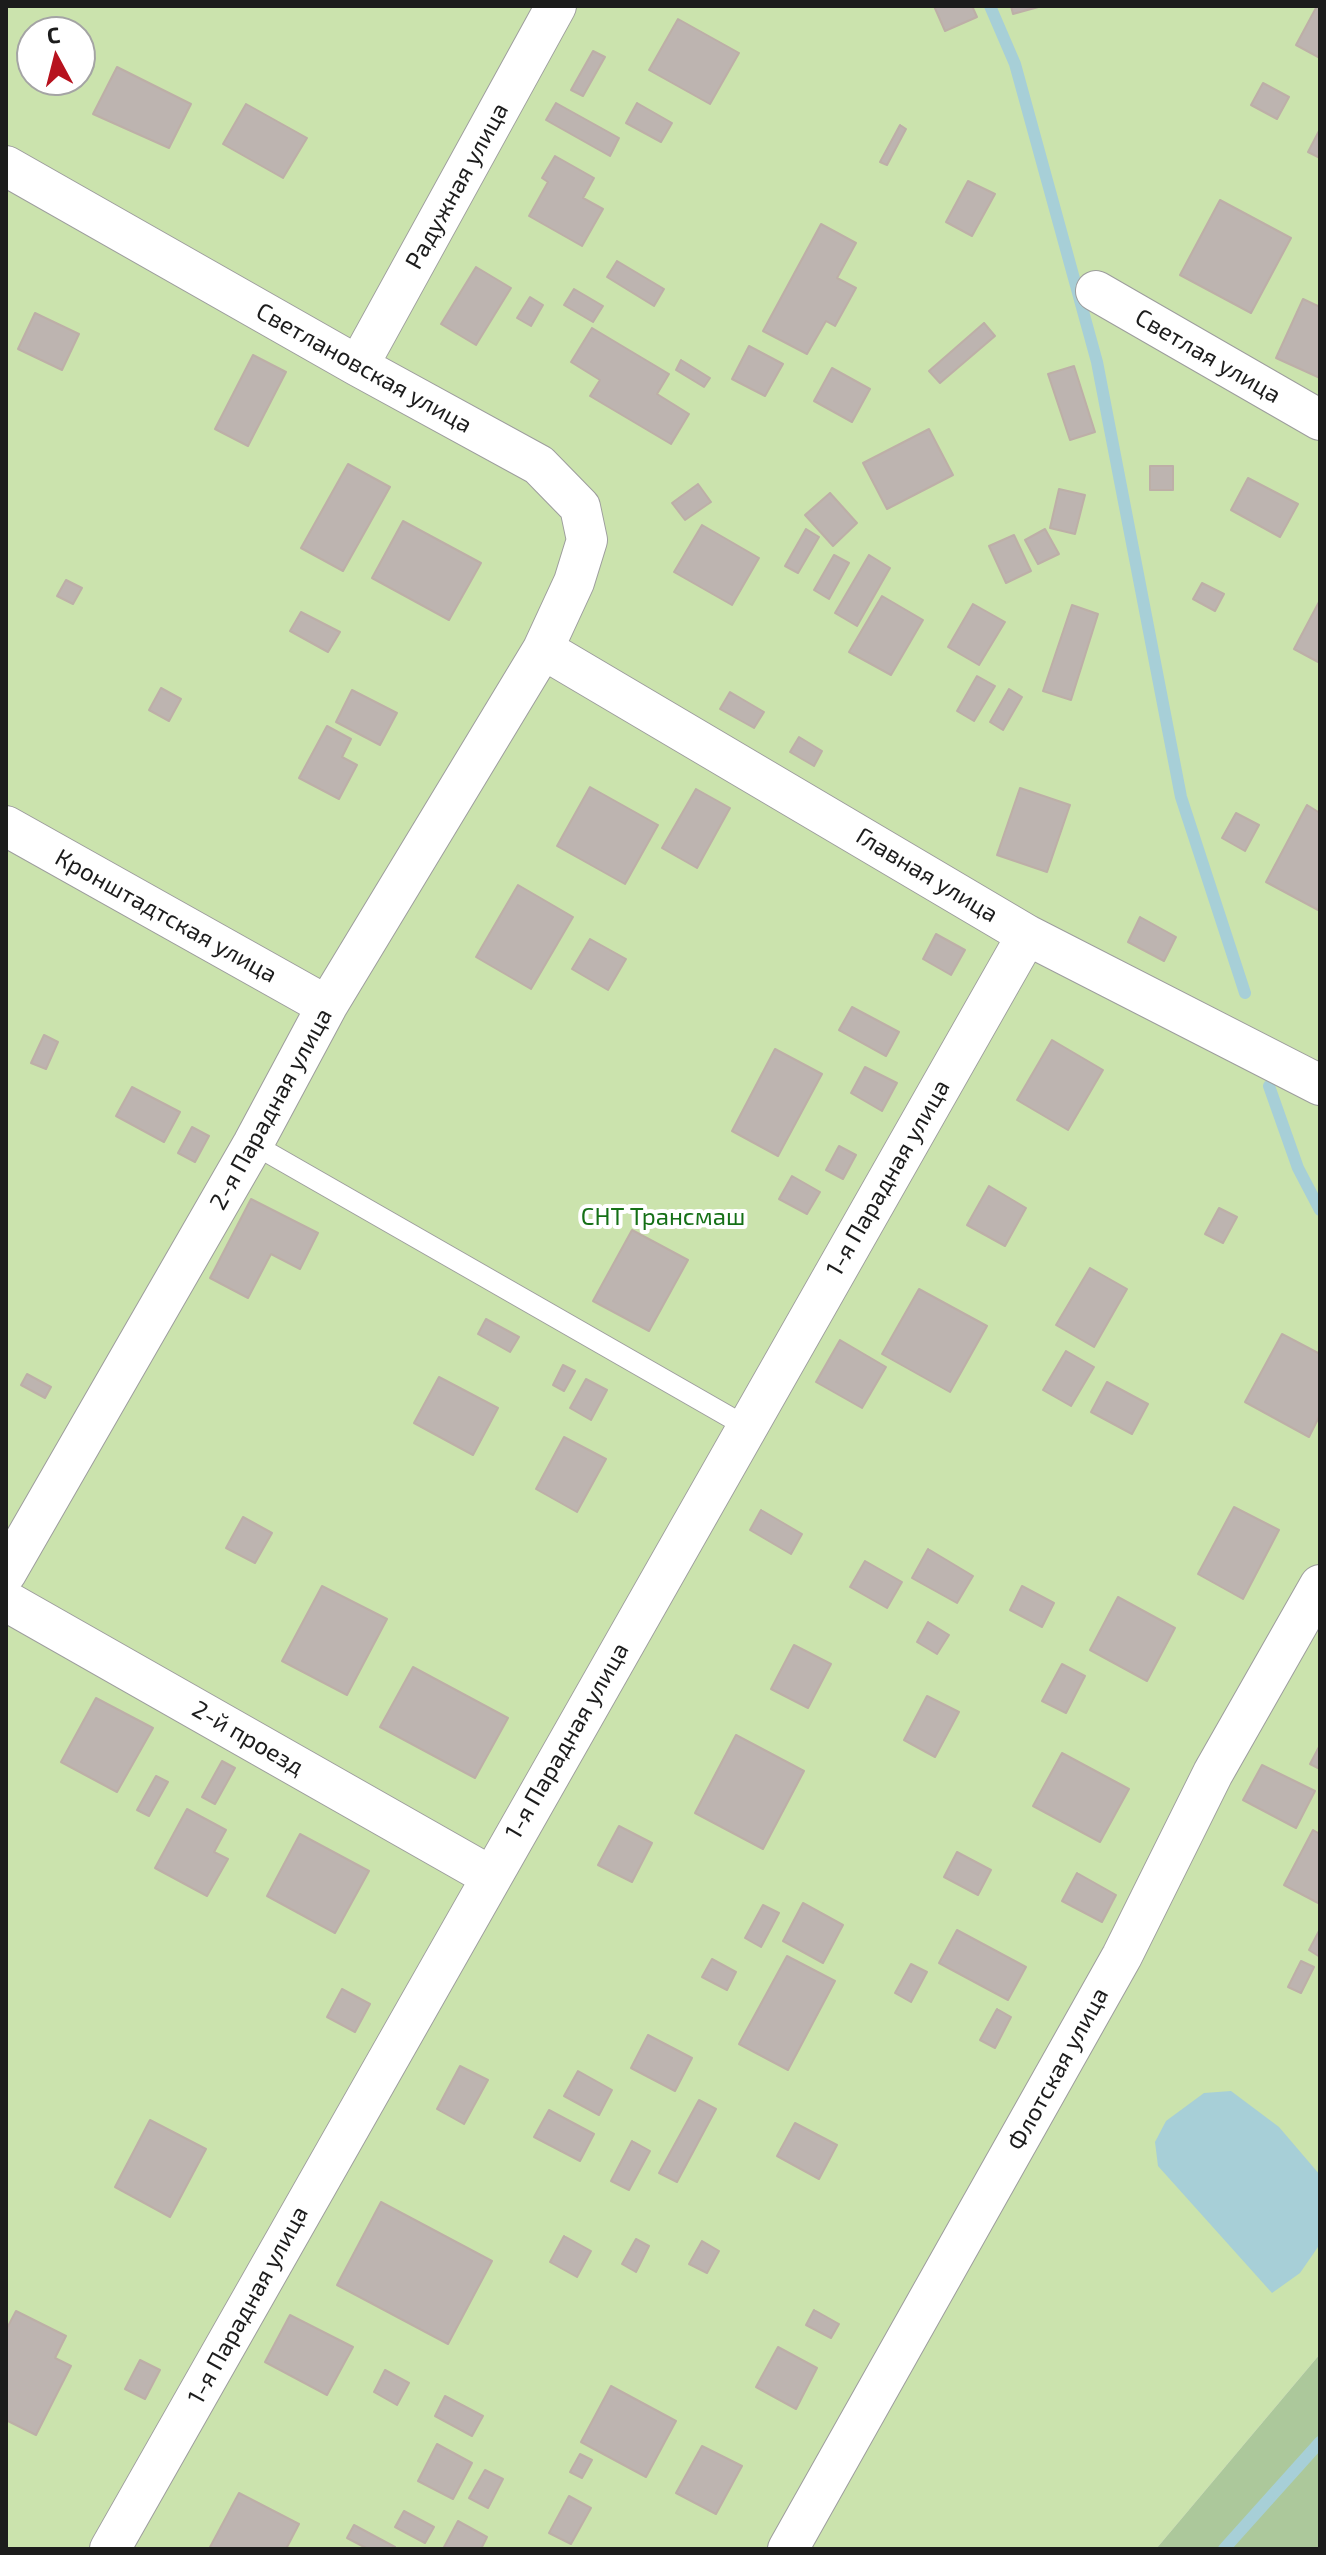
<!DOCTYPE html>
<meta charset="utf-8">
<style>
body{margin:0}
#map{position:relative;width:1326px;height:2555px;overflow:hidden;background:#ede9e3;font-family:"Exo 2",sans-serif}
canvas{display:block}
.frame{position:absolute;inset:0;border:8px solid #1c1c1c;pointer-events:none}
.north{position:absolute;left:16px;top:16px;width:80px;height:80px;box-sizing:border-box;background:#fff;border:2px solid #a4a4a4;border-radius:50%;rotate:353deg;font-size:22px;font-weight:700;line-height:32px;text-align:center;color:#1c1c1c}
.north::after{content:'';display:block;margin:auto;width:28px;height:36px;background:#b7121e;clip-path:polygon(50% 0,100% 100%,50% 72%,0 100%)}
</style>
<div id="map">
<canvas width="1326" height="2555"></canvas>
<div class="frame"></div>
<div class="north">С</div>
</div>
<script>
const ctx = document.querySelector('canvas').getContext('2d');
ctx.lineJoin = 'round';
function fillPath(path, color) { ctx.fillStyle = color; ctx.fill(path, 'evenodd'); }
const poly = rows => new Path2D(rows.map(r => 'M' + r).join(''));
function trace(path, color, width, dash) { ctx.strokeStyle = color; ctx.lineWidth = width; ctx.lineCap = dash ? 'butt' : 'round'; ctx.setLineDash(dash || []); ctx.stroke(path); }
function write(font, color, halo, rows, align = 'center') {
  ctx.font = font + ' "Exo 2",sans-serif'; ctx.lineWidth = 8; ctx.setLineDash([]); ctx.textBaseline = 'middle'; ctx.strokeStyle = halo; ctx.fillStyle = color; for (const [text, x, y, turn = 0] of rows) {
    ctx.save(); ctx.translate(x, y); ctx.rotate((+turn || 0) * Math.PI / 180); ctx.textAlign = isNaN(turn) ? turn : align; if (halo) ctx.strokeText(text, 0, 0); ctx.fillText(text, 0, 0); ctx.restore();
  }
}
const grass = poly([
 [6,6,1320,6,1320,2354,1156,2549,6,2549],
 [32,32,80,32,80,80,32,80]
]);
const forest = poly([
 [1320,2354,1320,2549,1156,2549]
]);
const water = poly([
 [1231,2091,1279,2127,1320,2175,1320,2244,1300,2273,1272,2293,1158,2166,1155,2142,1166,2121,1204,2093]
]);
const stream = poly([
 [990,6,1015,64,1097,362,1181,797,1245,993],
 [1269,1086,1298,1168,1320,1210],
 [1224,2549,1320,2442]
]);
const building = poly([
 [934,6,972,6,977,17,945,31,934,6],
 [1011,6,1042,6,1013,14,1011,6],
 [1317,6,1320,6,1320,58,1296,45,1317,6],
 [678,19,739,53,710,104,649,70,678,19],
 [593,51,605,57,583,96,571,90,593,51],
 [117,67,191,104,169,148,93,114,117,67],
 [1263,83,1289,97,1277,119,1251,105,1263,83],
 [556,103,619,138,610,156,546,120,556,103],
 [637,103,672,123,661,142,626,123,637,103],
 [246,104,307,138,283,178,223,144,246,104],
 [900,125,906,129,887,165,880,162,900,125],
 [1320,129,1320,158,1308,152,1320,129],
 [555,156,594,178,583,198,603,209,582,246,529,216,548,182,542,178,555,156],
 [968,181,995,194,972,236,946,222,968,181],
 [1220,200,1291,238,1251,313,1180,275,1220,200],
 [821,224,856,243,837,278,856,288,835,326,826,321,807,354,763,331,821,224],
 [617,261,664,289,654,306,607,277,617,261],
 [476,267,511,288,476,345,441,324,476,267],
 [574,289,603,306,593,322,564,305,574,289],
 [530,297,543,305,531,326,517,318,530,297],
 [1303,299,1320,307,1320,378,1276,358,1303,299],
 [35,313,79,334,62,370,18,349,35,313],
 [984,323,995,336,940,383,929,371,984,323],
 [592,328,669,374,657,394,689,414,671,444,590,396,600,380,571,362,592,328],
 [749,346,783,364,765,396,732,379,749,346],
 [253,355,286,372,248,446,215,429,253,355],
 [681,360,710,378,704,387,676,370,681,360],
 [1074,366,1095,432,1070,440,1048,374,1074,366],
 [832,368,870,389,852,422,814,401,832,368],
 [929,429,953,475,887,509,863,463,929,429],
 [348,464,390,487,343,571,301,548,348,464],
 [1150,466,1173,466,1173,490,1150,490,1150,466],
 [1248,478,1298,504,1280,537,1231,510,1248,478],
 [698,484,711,502,685,520,672,503,698,484],
 [1059,489,1085,495,1075,534,1050,528,1059,489],
 [830,493,857,523,833,546,805,515,830,493],
 [403,521,481,563,449,620,372,578,403,521],
 [702,525,759,558,732,605,674,572,702,525],
 [806,529,819,537,798,573,785,566,806,529],
 [1045,529,1059,554,1038,564,1025,540,1045,529],
 [1014,535,1031,571,1006,583,989,546,1014,535],
 [834,555,849,563,829,599,814,590,834,555],
 [869,555,890,568,857,626,835,613,869,555],
 [66,580,82,588,73,604,57,596,66,580],
 [1202,583,1224,594,1215,611,1193,599,1202,583],
 [882,596,923,620,891,675,849,652,882,596],
 [1320,600,1320,663,1294,649,1320,600],
 [973,604,1005,622,979,665,948,647,973,604],
 [1072,605,1098,614,1071,700,1043,691,1072,605],
 [301,612,340,632,328,652,290,631,301,612],
 [977,676,995,686,974,721,957,711,977,676],
 [161,688,181,699,169,721,149,710,161,688],
 [1009,689,1022,697,1003,730,990,722,1009,689],
 [352,690,397,713,380,745,336,722,352,690],
 [730,692,764,712,754,728,720,709,730,692],
 [327,726,351,739,342,757,357,765,339,799,299,778,327,726],
 [799,737,822,751,814,766,790,752,799,737],
 [590,787,658,825,625,884,557,846,590,787],
 [1020,788,1070,805,1047,872,997,855,1020,788],
 [696,789,730,808,697,868,662,848,696,789],
 [1307,805,1320,813,1320,911,1266,882,1307,805],
 [1236,813,1259,825,1245,851,1222,838,1236,813],
 [518,885,573,917,531,989,476,957,518,885],
 [1140,917,1176,937,1164,961,1128,942,1140,917],
 [936,934,965,950,951,975,923,959,936,934],
 [590,939,626,959,608,990,572,969,590,939],
 [852,1007,899,1032,886,1056,839,1030,852,1007],
 [44,1035,58,1042,46,1069,31,1063,44,1035],
 [1052,1040,1103,1070,1068,1130,1017,1100,1052,1040],
 [775,1049,822,1074,778,1156,732,1131,775,1049],
 [865,1067,897,1083,882,1111,851,1093,865,1067],
 [132,1087,180,1112,164,1142,116,1116,132,1087],
 [192,1127,209,1136,195,1162,178,1153,192,1127],
 [839,1146,856,1155,843,1179,826,1170,839,1146],
 [792,1176,820,1192,807,1214,779,1199,792,1176],
 [989,1186,1026,1208,1005,1246,967,1225,989,1186],
 [251,1199,318,1233,300,1269,271,1254,248,1298,210,1278,251,1199],
 [1219,1208,1237,1217,1223,1243,1205,1234,1219,1208],
 [632,1230,688,1260,649,1331,593,1301,632,1230],
 [1090,1268,1127,1289,1094,1347,1056,1325,1090,1268],
 [919,1289,987,1326,950,1392,882,1354,919,1289],
 [486,1319,519,1337,510,1352,478,1334,486,1319],
 [1282,1334,1320,1354,1320,1415,1309,1437,1245,1402,1282,1334],
 [840,1340,886,1367,862,1408,816,1382,840,1340],
 [1066,1351,1094,1367,1071,1406,1043,1390,1066,1351],
 [563,1365,575,1371,564,1391,553,1385,563,1365],
 [27,1374,51,1387,45,1398,21,1385,27,1374],
 [439,1377,498,1408,473,1455,414,1423,439,1377],
 [586,1379,607,1390,591,1420,570,1408,586,1379],
 [1107,1382,1148,1404,1132,1434,1091,1412,1107,1382],
 [564,1437,606,1459,577,1512,536,1489,564,1437],
 [1234,1507,1279,1530,1243,1599,1198,1574,1234,1507],
 [761,1510,802,1534,791,1554,750,1530,761,1510],
 [243,1517,272,1533,255,1563,226,1548,243,1517],
 [928,1549,973,1576,957,1603,912,1578,928,1549],
 [865,1561,902,1582,887,1608,850,1587,865,1561],
 [322,1586,387,1619,347,1695,282,1661,322,1586],
 [1022,1586,1054,1603,1042,1627,1010,1610,1022,1586],
 [1118,1597,1175,1628,1147,1681,1090,1650,1118,1597],
 [928,1622,949,1635,937,1654,917,1642,928,1622],
 [794,1645,831,1664,808,1708,771,1689,794,1645],
 [1062,1664,1085,1676,1066,1713,1042,1701,1062,1664],
 [413,1667,508,1718,475,1778,380,1727,413,1667],
 [927,1696,959,1712,935,1757,904,1740,927,1696],
 [96,1698,153,1728,117,1792,61,1762,96,1698],
 [736,1735,804,1771,763,1849,695,1813,736,1735],
 [1320,1745,1320,1769,1310,1764,1320,1745],
 [1062,1753,1129,1789,1100,1842,1033,1806,1062,1753],
 [222,1761,235,1768,215,1804,202,1797,222,1761],
 [1262,1765,1315,1791,1296,1828,1243,1800,1262,1765],
 [156,1776,168,1782,149,1816,137,1810,156,1776],
 [187,1809,226,1830,214,1852,228,1859,207,1896,155,1868,187,1809],
 [619,1826,652,1843,632,1882,598,1865,619,1826],
 [1313,1830,1320,1834,1320,1904,1284,1885,1313,1830],
 [300,1834,369,1871,335,1933,267,1896,300,1834],
 [957,1852,991,1870,978,1895,944,1877,957,1852],
 [1077,1873,1116,1895,1102,1922,1062,1901,1077,1873],
 [803,1903,843,1925,823,1963,783,1941,803,1903],
 [763,1905,779,1913,761,1947,745,1938,763,1905],
 [1320,1929,1320,1957,1309,1950,1320,1929],
 [957,1930,1026,1967,1008,2000,939,1963,957,1930],
 [787,1956,835,1981,788,2070,739,2044,787,1956],
 [712,1959,736,1972,727,1990,702,1977,712,1959],
 [1301,1961,1314,1967,1301,1993,1288,1987,1301,1961],
 [911,1964,927,1972,911,2002,895,1993,911,1964],
 [342,1989,370,2004,355,2032,327,2017,342,1989],
 [997,2009,1011,2017,995,2048,980,2040,997,2009],
 [648,2035,692,2058,675,2091,631,2068,648,2035],
 [460,2066,488,2080,464,2124,437,2109,460,2066],
 [578,2071,612,2090,599,2115,564,2096,578,2071],
 [699,2100,716,2109,677,2182,659,2173,699,2100],
 [549,2110,594,2134,580,2161,534,2137,549,2110],
 [150,2120,206,2149,170,2217,115,2187,150,2120],
 [795,2123,837,2145,819,2179,777,2156,795,2123],
 [632,2141,650,2151,629,2190,611,2181,632,2141],
 [381,2202,492,2261,448,2344,337,2285,381,2202],
 [564,2236,591,2251,577,2277,550,2262,564,2236],
 [636,2239,649,2246,636,2272,622,2264,636,2239],
 [702,2241,719,2251,707,2273,689,2264,702,2241],
 [814,2310,839,2324,831,2338,806,2325,814,2310],
 [16,2311,66,2336,55,2358,71,2366,36,2435,6,2420,6,2330,16,2311],
 [290,2315,353,2347,327,2395,265,2362,290,2315],
 [778,2347,817,2368,796,2409,756,2387,778,2347],
 [140,2360,160,2370,145,2399,125,2389,140,2360],
 [385,2370,409,2383,397,2405,374,2392,385,2370],
 [611,2386,676,2421,646,2477,581,2442,611,2386],
 [445,2396,483,2416,472,2436,435,2416,445,2396],
 [437,2444,472,2463,453,2499,418,2481,437,2444],
 [702,2446,742,2466,716,2514,676,2493,702,2446],
 [580,2454,592,2460,582,2478,570,2472,580,2454],
 [485,2470,503,2479,488,2508,469,2498,485,2470],
 [239,2493,299,2524,286,2549,209,2549,239,2493],
 [569,2496,591,2508,571,2544,549,2533,569,2496],
 [404,2511,434,2527,425,2543,395,2527,404,2511],
 [458,2521,487,2537,481,2549,443,2549,458,2521],
 [354,2525,395,2547,393,2549,368,2549,347,2538,354,2525]
]);
const service = poly([
 [253,1144,747,1427]
]);
const minor = poly([
 [6,166,358,366,539,465,580,507,587,540,574,582,543,649,327,1006,253,1144,6,1573],
 [1096,291,1320,420],
 [358,366,556,6],
 [543,649,1027,935,1320,1085],
 [6,826,327,1006],
 [6,1601,490,1876],
 [110,2549,1027,935],
 [788,2549,1122,1956,1213,1773,1320,1585]
]);
const streetNames = [
 ["Радужная улица",457,186,-61],
 ["Светлая улица",1208,356,30],
 ["Светлановская улица",364,368,29],
 ["Главная улица",927,875,31],
 ["Кронштадтская улица",166,916,29],
 ["2-я Парадная улица",271,1109,-61],
 ["1-я Парадная улица",888,1178,-60],
 ["2-й проезд",248,1738,30],
 ["1-я Парадная улица",567,1741,-60],
 ["Флотская улица",1058,2069,-61],
 ["1-я Парадная улица",248,2305,-61]
];
const parkNames = [
 ["СНТ Трансмаш",663,1217]
];
fillPath(grass, '#cbe3ad');
fillPath(forest, '#acc89b');
fillPath(water, '#a7cfd7');
trace(stream, '#a7cfd7', 12);
fillPath(building, '#bdb4b0');
trace(building, '#bdafa7', 2);
trace(service, '#9d9d9d', 22);
trace(minor, '#9d9d9d', 42);
trace(service, '#fff', 20);
trace(minor, '#fff', 40);
write('24px', '#1c1c1c', '#fff', streetNames);
write('24px', '#157016', '#fff', parkNames);
</script>
